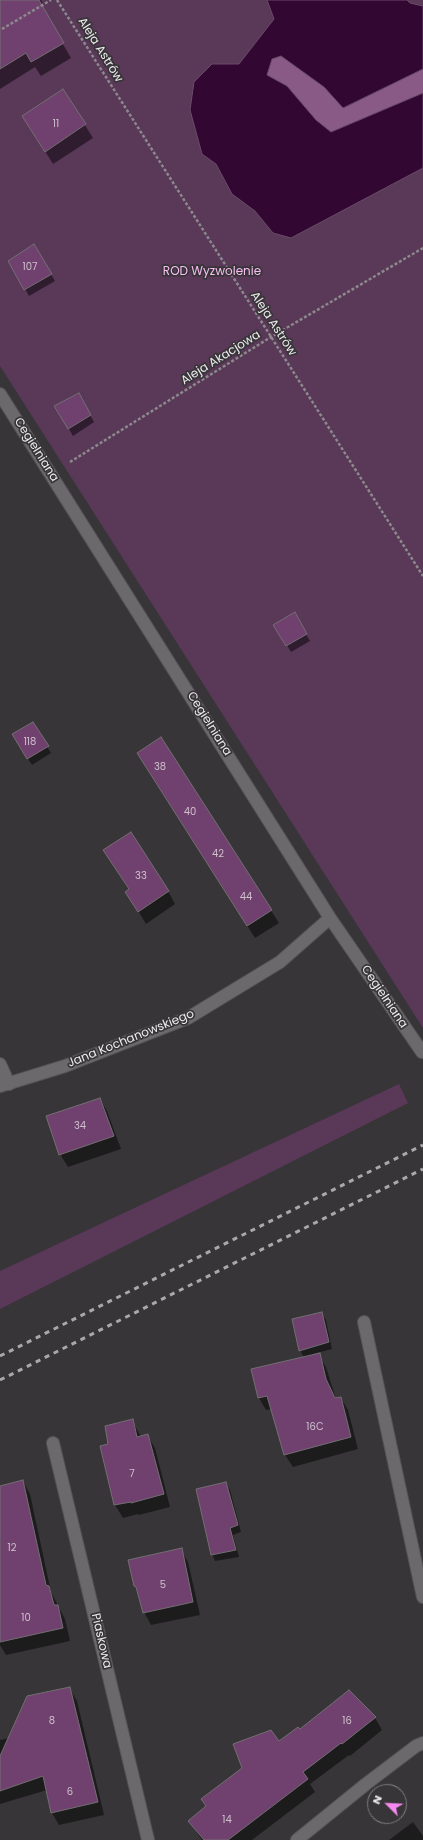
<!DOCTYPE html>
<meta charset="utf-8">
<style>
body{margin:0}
#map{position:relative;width:423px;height:1840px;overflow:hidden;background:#383538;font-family:Poppins,sans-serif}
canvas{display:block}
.north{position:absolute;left:367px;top:1784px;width:40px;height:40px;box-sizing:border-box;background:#383538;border:1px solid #807e80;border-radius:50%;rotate:294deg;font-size:11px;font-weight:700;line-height:16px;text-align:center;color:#edebed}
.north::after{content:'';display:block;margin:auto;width:14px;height:18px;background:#f489f0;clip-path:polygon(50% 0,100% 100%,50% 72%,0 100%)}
</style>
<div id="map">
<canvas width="423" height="1840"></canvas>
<div class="north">N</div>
</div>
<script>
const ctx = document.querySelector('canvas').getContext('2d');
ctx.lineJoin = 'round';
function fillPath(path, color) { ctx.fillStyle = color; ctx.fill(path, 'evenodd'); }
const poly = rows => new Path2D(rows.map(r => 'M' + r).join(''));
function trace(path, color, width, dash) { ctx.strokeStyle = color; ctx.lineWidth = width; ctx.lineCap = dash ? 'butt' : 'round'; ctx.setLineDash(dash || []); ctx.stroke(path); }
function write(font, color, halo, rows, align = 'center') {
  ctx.font = font + ' Poppins,sans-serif'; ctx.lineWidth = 3.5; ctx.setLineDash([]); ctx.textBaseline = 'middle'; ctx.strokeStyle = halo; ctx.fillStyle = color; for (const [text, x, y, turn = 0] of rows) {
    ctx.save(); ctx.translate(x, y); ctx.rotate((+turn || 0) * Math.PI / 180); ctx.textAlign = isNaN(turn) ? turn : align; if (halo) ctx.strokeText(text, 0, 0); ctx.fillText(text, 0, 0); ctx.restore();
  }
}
const green = poly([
 [0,0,423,0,423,1028,0,366],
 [399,1084,408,1103,0,1309,0,1271]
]);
const forest = poly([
 [281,56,324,87,344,108,423,69,423,93,331,132,316,120,287,86,267,75,272,59]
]);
const water = poly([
 [267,0,407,0,410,3,423,6,423,69,343,108,324,87,281,56,272,59,267,75,287,86,316,120,331,132,423,93,423,168,291,238,273,233,255,211,232,194,216,164,202,154,190,110,194,82,212,64,239,64,274,19,267,0]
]);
const shadow = poly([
 [8,0,41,0,43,3,40,5,71,58,41,76,35,67,0,89,0,5],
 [63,90,93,138,53,164,31,129],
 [34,246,55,281,29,296,10,261],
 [78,394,94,422,73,436,56,406],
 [294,614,310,641,291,652,275,625],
 [33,723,51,753,32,765,13,735],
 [161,738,279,923,255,938,145,766],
 [112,863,168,891,175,904,146,924,134,904,129,890],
 [100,1099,107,1111,121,1149,68,1167,60,1154],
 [322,1314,326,1320,332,1349,313,1354,313,1356,319,1355,326,1367,336,1399,341,1398,348,1410,358,1449,293,1467,285,1455,272,1409,266,1410,259,1398,304,1358,300,1350],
 [132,1420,141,1437,148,1436,155,1448,170,1507,139,1515,138,1514,123,1518,115,1505,101,1447,109,1445],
 [23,1481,30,1494,51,1592,65,1619,70,1641,6,1655,0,1645,0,1487],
 [226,1483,230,1490,241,1532,233,1535,239,1557,215,1561,212,1554],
 [181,1550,188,1562,200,1615,151,1625,144,1612,138,1592,135,1586],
 [69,1688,77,1701,104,1815,59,1825,52,1813,47,1790,0,1804,0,1740,24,1735],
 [375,1718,382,1730,350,1756,349,1755,310,1784,315,1792,252,1840,202,1840,197,1833,190,1821,279,1742,300,1731],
 [413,1822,423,1836,423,1840,389,1840]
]);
const building = poly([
 [0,0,39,0,64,43,31,62,26,53,0,69,0,0],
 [63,89,86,124,45,152,22,116,63,89],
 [34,244,52,274,24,290,8,261,34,244],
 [79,393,91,415,68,429,54,406,79,393],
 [295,612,307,634,286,646,273,625,295,612],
 [33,722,49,746,27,759,12,734,33,722],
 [161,737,272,910,247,926,137,753,161,737],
 [131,832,169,891,138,912,125,892,129,889,103,850,131,832],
 [100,1098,114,1136,59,1155,46,1116,100,1098],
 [322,1312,329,1342,299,1351,292,1319,322,1312],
 [320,1353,326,1379,335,1398,341,1397,351,1437,284,1455,267,1396,258,1398,251,1369,320,1353],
 [133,1419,137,1437,148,1434,164,1494,131,1503,131,1502,114,1505,100,1446,108,1444,105,1426,133,1419],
 [23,1480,46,1585,49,1586,54,1605,58,1605,63,1628,0,1642,0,1486,23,1480],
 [226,1482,238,1525,230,1528,236,1550,211,1555,196,1489,226,1482],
 [182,1548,193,1602,143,1613,136,1587,134,1586,128,1560,182,1548],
 [70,1687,98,1802,51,1813,43,1776,0,1791,0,1756,27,1696,70,1687],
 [349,1690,376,1717,342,1744,341,1743,303,1772,308,1779,228,1840,204,1840,188,1821,206,1806,201,1799,242,1768,233,1744,271,1730,279,1741,298,1727,300,1729,349,1690]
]);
const path = poly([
 [57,0,423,576],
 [2,29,51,0],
 [70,462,271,337,423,248]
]);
const lane = poly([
 [0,1064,9,1084],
 [364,1322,423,1597]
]);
const street = poly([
 [0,394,330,918,422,1052],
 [0,1086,65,1066,188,1018,280,962,330,918],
 [53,1443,148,1840],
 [297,1840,366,1784,416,1746,423,1743]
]);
const rail = poly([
 [0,1356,423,1145],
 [0,1380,423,1169]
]);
const numberNames = [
 ["11",56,124],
 ["107",30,267],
 ["118",30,742],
 ["38",160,767],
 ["40",190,812],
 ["42",218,854],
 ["33",141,876],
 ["44",246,897],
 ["34",80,1126],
 ["16C",315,1427],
 ["7",132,1474],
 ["12",12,1548],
 ["5",163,1585],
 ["10",26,1618],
 ["8",52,1721],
 ["16",347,1721],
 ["6",70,1792],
 ["14",227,1820]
];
const streetNames = [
 ["Aleja Astrów",100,50,58],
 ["Aleja Astrów",273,324,57],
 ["Aleja Akacjowa",221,358,-32],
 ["Cegielniana",36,450,58],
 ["Cegielniana",209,724,58],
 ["Cegielniana",384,997,56],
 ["Jana Kochanowskiego",131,1039,-22],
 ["Piaskowa",101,1641,77]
];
const parkNames = [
 ["ROD Wyzwolenie",212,272]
];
fillPath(green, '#593858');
fillPath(forest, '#8a5a87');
fillPath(water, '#320732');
trace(water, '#6a4b6a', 1);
fillPath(shadow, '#0007');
fillPath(building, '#70416e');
trace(building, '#726f72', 1);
trace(lane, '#555355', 14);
trace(street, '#555355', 14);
trace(path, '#8c898c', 2.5, [3, 2]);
trace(lane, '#6c696c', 12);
trace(street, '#6c696c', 12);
trace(rail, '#aaa8aa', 3, [5, 5]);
write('10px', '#cec0cd', null, numberNames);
write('12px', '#edebed', '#383538', streetNames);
write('12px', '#f8bef4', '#383538', parkNames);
</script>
